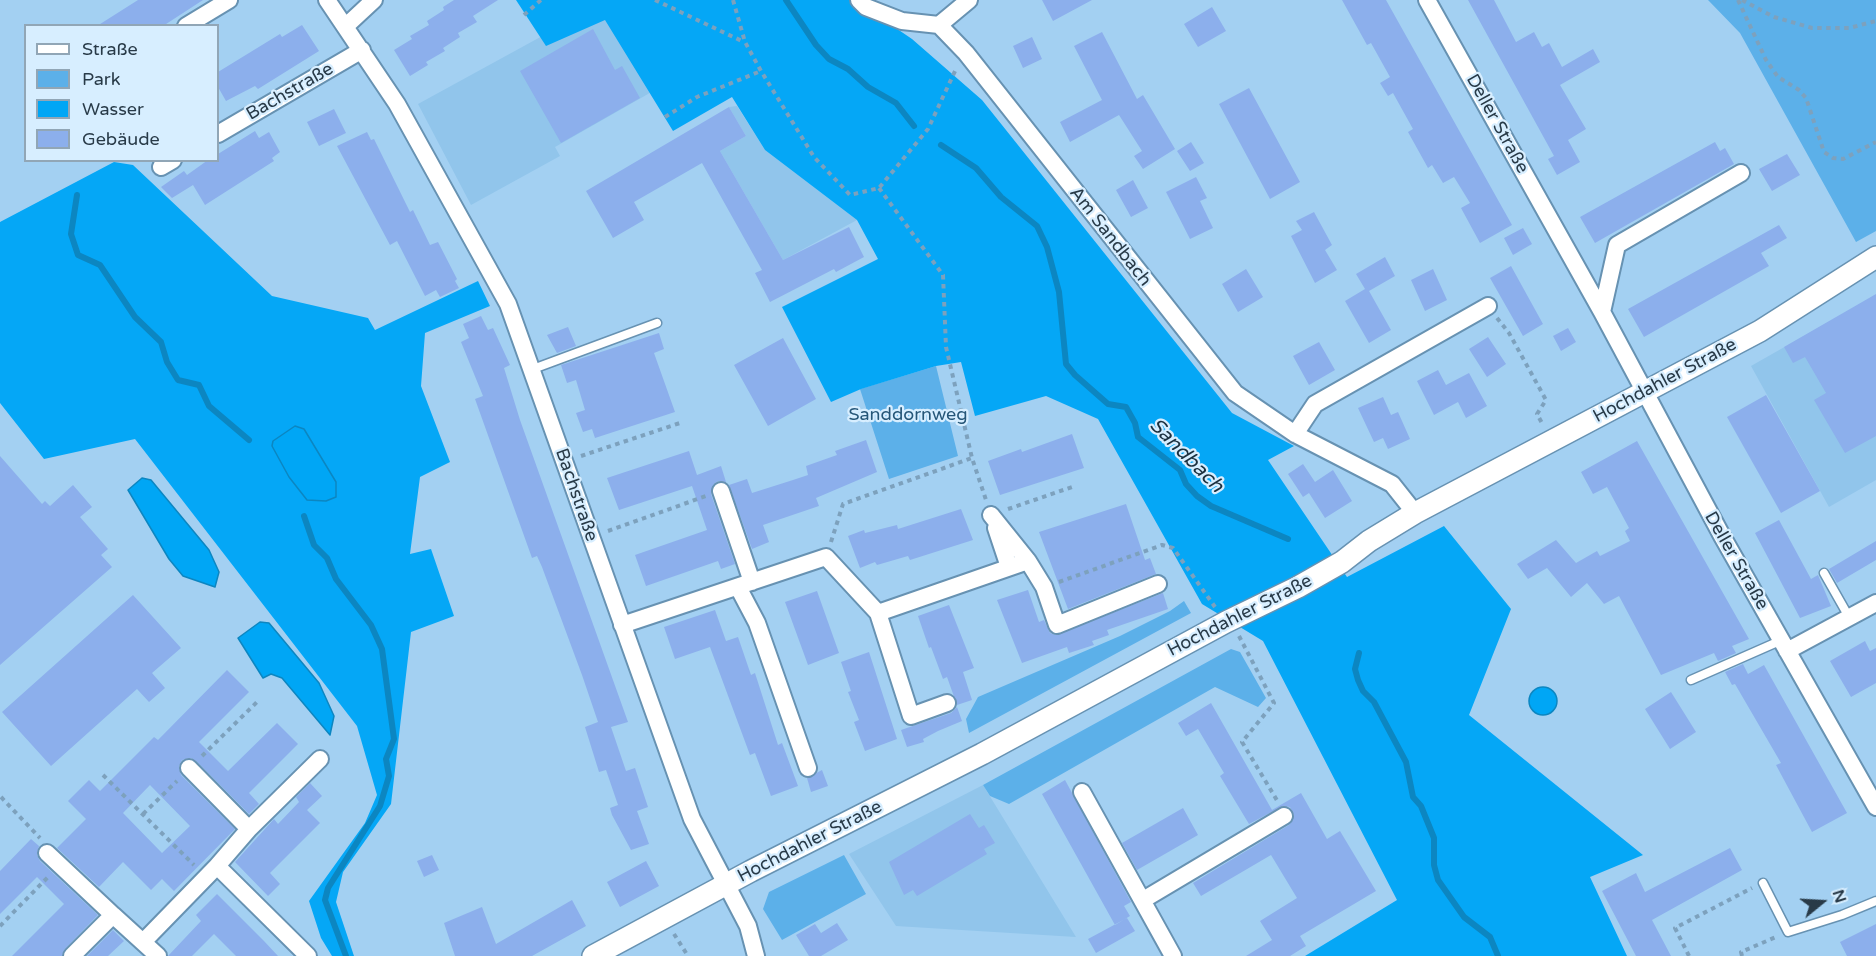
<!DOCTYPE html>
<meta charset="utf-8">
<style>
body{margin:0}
#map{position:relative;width:1876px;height:956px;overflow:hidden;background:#a3d0f2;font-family:"Varela Round",sans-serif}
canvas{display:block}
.legend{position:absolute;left:24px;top:24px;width:195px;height:138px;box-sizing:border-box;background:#d7eeff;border:2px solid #91a6b6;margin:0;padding:8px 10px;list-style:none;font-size:18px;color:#283a48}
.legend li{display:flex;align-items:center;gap:12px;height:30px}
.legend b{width:30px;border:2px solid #91a6b6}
.north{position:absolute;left:1792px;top:872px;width:60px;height:60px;-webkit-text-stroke:4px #d7eeff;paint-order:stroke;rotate:72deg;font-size:16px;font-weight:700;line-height:24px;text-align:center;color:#283a48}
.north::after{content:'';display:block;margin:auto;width:21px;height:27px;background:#283a48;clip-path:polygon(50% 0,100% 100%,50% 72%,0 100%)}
</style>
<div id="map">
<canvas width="1876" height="956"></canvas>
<ul class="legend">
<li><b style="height:8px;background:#fff"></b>Straße</li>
<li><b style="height:16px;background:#5cb0e9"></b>Park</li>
<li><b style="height:16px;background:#00a6f5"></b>Wasser</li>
<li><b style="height:16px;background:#8cafec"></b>Gebäude</li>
</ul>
<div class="north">N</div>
</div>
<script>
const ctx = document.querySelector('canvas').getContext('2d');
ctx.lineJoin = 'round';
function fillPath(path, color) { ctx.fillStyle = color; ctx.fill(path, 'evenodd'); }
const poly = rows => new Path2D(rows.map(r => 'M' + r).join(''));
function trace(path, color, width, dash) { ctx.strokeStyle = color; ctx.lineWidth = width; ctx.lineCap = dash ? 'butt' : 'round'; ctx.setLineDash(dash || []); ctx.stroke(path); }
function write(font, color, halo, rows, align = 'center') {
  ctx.font = font + ' "Varela Round",sans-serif'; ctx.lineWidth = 4.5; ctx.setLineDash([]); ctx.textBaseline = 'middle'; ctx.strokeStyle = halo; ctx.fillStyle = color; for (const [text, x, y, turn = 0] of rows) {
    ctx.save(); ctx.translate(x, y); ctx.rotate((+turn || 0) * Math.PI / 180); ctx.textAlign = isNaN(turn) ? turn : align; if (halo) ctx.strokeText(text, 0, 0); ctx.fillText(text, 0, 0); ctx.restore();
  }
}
const built = poly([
 [608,0,669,82,555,147,560,156,471,205,418,104],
 [737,106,765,150,857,220,783,260,720,151,746,136,729,107],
 [1876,295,1876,480,1829,507,1751,366],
 [983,785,1076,937,896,926,849,854]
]);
const green = poly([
 [1708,0,1876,0,1876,231,1856,242,1740,33],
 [936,366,958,456,889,479,860,389],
 [1184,601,1191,613,969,733,966,719,978,697,1120,636,1170,611],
 [1231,649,1240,652,1266,698,1258,707,1215,687,1009,804,990,796,983,785],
 [844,855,866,894,782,940,763,909,769,892]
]);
const forest = poly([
 [516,0,867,0,878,16,912,39,982,100,1232,413,1294,446,1268,460,1347,577,1444,526,1511,609,1469,715,1643,855,1590,877,1627,956,1305,956,1397,900,1263,641,1202,604,1098,419,1046,396,975,416,961,362,936,366,861,389,831,402,782,307,878,259,857,220,765,150,732,97,673,131,605,20,546,46],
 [114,162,133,165,272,296,368,318,375,330,478,281,490,306,425,333,421,386,450,462,420,477,410,554,431,549,454,616,411,632,391,804,343,872,336,902,354,956,332,956,321,938,309,901,365,823,377,795,357,726,135,439,44,459,0,403,0,222]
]);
const water = poly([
 [295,426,304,429,336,482,336,497,326,501,307,500,289,477,272,446,273,441,295,426],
 [142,478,151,480,209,550,219,572,215,587,183,576,169,559,128,490,142,478],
 [260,622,269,623,319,683,334,716,330,735,282,678,271,674,263,678,238,638,260,622],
 '1529 701a14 14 0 1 1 28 0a14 14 0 1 1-28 0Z'
]);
const stream = poly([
 [786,0,816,45,829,59,848,69,868,87,896,103,914,126],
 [941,145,976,168,1001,197,1037,226,1047,247,1059,292,1066,364,1075,375,1108,404,1126,407,1135,423,1138,437,1180,470,1186,484,1197,496,1211,506,1288,539],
 [77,195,71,234,78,255,100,265,135,317,161,342,167,362,178,380,199,385,209,406,249,440],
 [304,516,314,545,327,558,336,579,371,625,382,649,394,739,386,759,389,776,380,806,328,888,325,900,346,956],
 [1359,653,1355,669,1358,680,1363,691,1374,702,1406,762,1413,797,1421,806,1434,838,1434,865,1438,880,1464,917,1490,937,1498,956]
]);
const building = poly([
 [138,0,203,0,163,26,97,26],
 [454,0,498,0,473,16,477,22,458,33,460,37,443,48,445,51,426,62,428,65,410,76,394,50,412,39,410,36,429,25,427,21,444,10,443,7],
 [1042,0,1092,0,1053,21],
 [1342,0,1386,0,1512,225,1480,243,1461,208,1470,203,1454,177,1443,183,1432,165,1428,168,1408,132,1413,129,1393,93,1388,96,1380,83,1390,77,1371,43,1367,45],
 [1468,0,1494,0,1516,42,1534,32,1542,47,1549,43,1562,67,1593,49,1600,62,1560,85,1586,129,1568,140,1580,162,1557,175,1548,159,1554,156],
 [1212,7,1226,31,1198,47,1184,24],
 [302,25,319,51,258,89,255,86,226,101,218,87,218,72,280,34,282,37],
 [593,29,615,70,622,66,640,98,561,143,520,71],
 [1102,32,1137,99,1143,95,1175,149,1143,169,1134,156,1142,151,1119,115,1070,142,1060,122,1102,100,1074,46],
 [1032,37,1042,59,1023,68,1013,46],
 [1249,88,1300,182,1270,199,1219,104],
 [729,107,746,136,720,151,783,260,849,227,864,257,836,272,834,269,770,302,755,273,762,270,702,163,634,202,644,220,613,238,586,191],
 [334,109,346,133,319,146,307,122],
 [255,131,259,138,269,132,280,152,272,158,274,161,205,205,193,185,172,198,161,187,184,171,187,175,208,160,218,160,218,154],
 [367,132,371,140,374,139,410,212,413,210,430,245,438,242,457,279,455,281,459,288,440,297,436,290,425,296,397,241,390,245,337,146],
 [1191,142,1204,163,1190,171,1177,151],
 [1715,142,1720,151,1725,148,1734,164,1595,243,1580,217],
 [1787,154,1800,175,1772,191,1759,169],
 [1196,177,1207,198,1200,201,1213,228,1190,239,1166,192],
 [1133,180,1148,208,1131,217,1116,190],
 [1314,212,1332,245,1325,250,1337,270,1315,283,1291,236,1302,230,1296,221],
 [1779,225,1787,238,1761,253,1769,266,1644,337,1628,309],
 [1523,228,1532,244,1513,255,1504,238],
 [1385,257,1395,276,1369,291,1391,330,1369,343,1345,301,1365,289,1356,274],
 [1511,266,1543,324,1523,336,1490,278],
 [1246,269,1263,297,1238,312,1222,284],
 [1433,269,1447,300,1425,311,1411,280],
 [1876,294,1876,436,1845,453,1814,400,1826,393,1805,357,1793,363,1784,347],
 [481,316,488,330,493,328,510,365,504,368,520,420,628,722,611,727,626,771,635,768,648,807,637,811,649,844,631,850,612,815,610,808,618,805,606,770,599,772,585,727,598,722,582,675,542,567,537,556,532,558,475,399,483,396,461,342,469,338,463,324],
 [568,327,576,346,557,353,547,335],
 [1568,328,1576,342,1561,351,1553,336],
 [659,333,664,349,654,353,675,412,595,438,592,429,583,432,576,413,585,410,576,380,567,383,561,365],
 [1488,337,1506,364,1487,377,1469,349],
 [783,338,816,399,768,426,734,365],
 [1319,342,1335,370,1309,385,1293,356],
 [1438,370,1446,385,1469,373,1487,406,1466,418,1458,402,1434,415,1417,381],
 [1766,395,1820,491,1781,513,1727,417],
 [1383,397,1391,415,1398,412,1410,439,1388,449,1383,438,1374,442,1358,408],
 [1072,434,1084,468,1000,495,988,461,1021,449,1022,452],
 [866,440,877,472,816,498,819,506,763,525,769,542,752,549,729,485,747,479,752,493,793,480,808,475,806,466,837,455,835,451],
 [1637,441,1749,639,1732,646,1736,653,1718,661,1714,653,1661,675,1619,596,1604,604,1587,583,1571,597,1547,568,1528,579,1517,564,1556,540,1576,563,1597,551,1600,556,1630,541,1625,531,1629,528,1607,487,1593,494,1581,472],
 [689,451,697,475,721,466,726,482,718,481,714,484,711,494,735,564,721,569,718,561,646,586,635,555,707,530,692,486,619,510,607,478],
 [0,456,42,504,45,501,50,506,73,485,92,507,80,517,108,549,101,555,112,567,0,665],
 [1303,464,1315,482,1333,470,1352,501,1325,518,1309,493,1303,497,1288,474],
 [1126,504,1145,560,1150,558,1156,574,1068,609,1039,532],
 [961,509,973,540,910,560,908,556,877,565,875,562,860,568,848,536,864,530,865,533,897,525,898,529],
 [1779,520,1811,579,1818,575,1831,606,1800,618,1755,533],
 [1876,541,1876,560,1837,583,1829,569],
 [1028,590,1039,622,1044,620,1050,633,1056,635,1163,593,1168,609,1107,630,1109,635,1092,641,1094,645,1069,653,1067,647,1022,663,997,600],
 [817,591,839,653,808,665,785,602],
 [133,595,181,648,152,673,165,688,149,702,137,689,51,766,2,712],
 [949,605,974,668,963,672,972,700,957,705,947,677,943,679,931,647,929,648,918,616],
 [715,610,726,641,738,637,751,675,755,673,778,745,782,743,798,786,771,796,755,753,750,755,710,647,675,659,664,627],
 [1865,641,1870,651,1876,648,1876,683,1851,697,1830,661],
 [869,652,897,739,865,751,854,722,859,720,848,692,851,691,841,662],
 [1743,664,1748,674,1764,665,1847,813,1812,832,1776,765,1781,763,1735,684,1732,685,1725,672],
 [227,670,249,692,199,742,228,771,277,723,298,744,249,793,259,804,249,814,196,761,191,758,182,760,179,766,181,775,235,829,174,891,162,879,151,890,123,862,99,887,57,848,86,819,68,801,89,780,100,791,154,737,158,740],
 [150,785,190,826,162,853,123,813],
 [1671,692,1696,732,1670,749,1645,709],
 [1211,703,1272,810,1301,793,1327,839,1340,831,1376,891,1300,936,1306,946,1290,956,1246,956,1272,940,1260,921,1297,898,1271,855,1201,896,1193,883,1289,825,1294,816,1290,807,1283,806,1249,824,1220,776,1224,773,1198,729,1186,736,1178,723],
 [957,707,962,721,938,731,923,739,924,742,907,747,901,730,951,713],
 [822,770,828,786,811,792,807,778],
 [1065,780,1131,902,1124,906,1130,916,1115,925,1042,794],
 [310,783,322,796,307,810,320,823,270,873,280,884,268,896,235,862,274,819,278,824,299,802,296,797],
 [1183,808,1198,835,1137,870,1122,843],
 [970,814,979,828,984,825,995,843,984,849,987,854,917,896,913,890,904,895,889,862],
 [31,839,39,846,37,855,40,861,98,915,65,949,62,956,12,956,64,904,37,877,0,914,0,871],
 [1730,848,1742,870,1652,920,1671,956,1636,956,1602,891,1636,873,1645,892],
 [432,855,439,870,424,877,417,861],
 [646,861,659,886,620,907,607,882],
 [217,894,264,941,278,956,236,956,214,934,192,956,168,956,201,921,196,915],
 [572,900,586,926,532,956,455,956,444,923,482,907,496,944],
 [1127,918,1135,931,1096,953,1088,939],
 [837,923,848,940,821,956,809,956,796,935,815,924,821,933],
 [1876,924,1876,956,1847,956,1840,942],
 [113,930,124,941,108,956,87,956]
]);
const path = poly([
 [655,0,744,42],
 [733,0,745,42,761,71,814,157,850,195,879,188,928,129,956,69],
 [1738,0,1766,60,1778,77,1799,90,1806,98,1824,152,1833,158,1843,159,1876,142],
 [1742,0,1774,17,1812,28,1849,28,1876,21],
 [524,15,541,0],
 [665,117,697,97,761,71],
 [879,188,943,275,946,347,972,458,986,500],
 [1497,318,1509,333,1546,400,1537,414,1543,425],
 [581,456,680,423],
 [1008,509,1075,486],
 [608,531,706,496],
 [831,542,843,504,972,458],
 [1059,582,1162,545,1173,548,1215,607],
 [1239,636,1274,703,1242,742,1278,802],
 [202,756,257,702],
 [103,775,194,865],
 [1,797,40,838],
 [143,814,177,781],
 [0,926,49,876],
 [674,934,688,956],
 [1689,956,1675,928,1752,888],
 [1742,956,1741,952,1776,937]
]);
const service = poly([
 [533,369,657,323],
 [1824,573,1849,617],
 [1691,680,1782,640],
 [1763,883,1788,932,1842,915,1876,901]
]);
const minor = poly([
 [327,0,397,104,508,304,692,819,748,926,756,956],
 [859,0,866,7,902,21,939,25,966,53,1235,393,1295,434,1392,484,1415,513],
 [1427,0,1602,312,1722,536,1876,807],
 [939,25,969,0],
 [186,26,229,0],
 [346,26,374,0],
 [218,134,362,50],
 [161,167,173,160],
 [1602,312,1617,245,1741,173],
 [1295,434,1315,404,1488,306],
 [721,491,752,582],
 [991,515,1028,561,1044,587,1057,625,1158,584],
 [996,528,1009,567],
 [738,587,757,623,808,768],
 [878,613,1028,561],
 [622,625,826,557,878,613,911,716,947,703],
 [1787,651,1876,603],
 [189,768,249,829],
 [1082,792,1173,956],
 [47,853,113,915],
 [1143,900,1284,816],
 [143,942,217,866],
 [72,956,113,915,158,956],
 [308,956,217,866,249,829,320,759]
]);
const tertiary = poly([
 [593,956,751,871,982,754,1226,622,1298,587,1342,562,1369,541,1415,513,1760,331,1876,257]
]);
const streetNames = [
 ["Bachstraße",290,92,-30],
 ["Deller Straße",1497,124,61],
 ["Am Sandbach",1110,237,52],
 ["Hochdahler Straße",1665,381,-28],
 ["Bachstraße",576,495,71],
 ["Deller Straße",1736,561,60],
 ["Hochdahler Straße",1240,616,-27],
 ["Hochdahler Straße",810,842,-27]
];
const parkNames = [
 ["Sanddornweg",908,415]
];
const waterNames = [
 ["Sandbach",1186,456,45]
];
fillPath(built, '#91c5eb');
fillPath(green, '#5cb0e9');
fillPath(forest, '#05a7f6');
fillPath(water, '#00a6f5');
trace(water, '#0c86c1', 1.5);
trace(stream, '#0c86c1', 6);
fillPath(building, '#8cafec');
trace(service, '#6792b2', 11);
trace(minor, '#6792b2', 20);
trace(tertiary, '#6792b2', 24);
trace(path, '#7da1bd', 4, [4.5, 4.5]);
trace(service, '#fff', 8);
trace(minor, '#fff', 16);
trace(tertiary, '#fff', 21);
write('18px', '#283a48', '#d7eeff', streetNames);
write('18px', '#255678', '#d7eeff', parkNames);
write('italic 20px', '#1b303f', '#d7eeff', waterNames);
</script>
